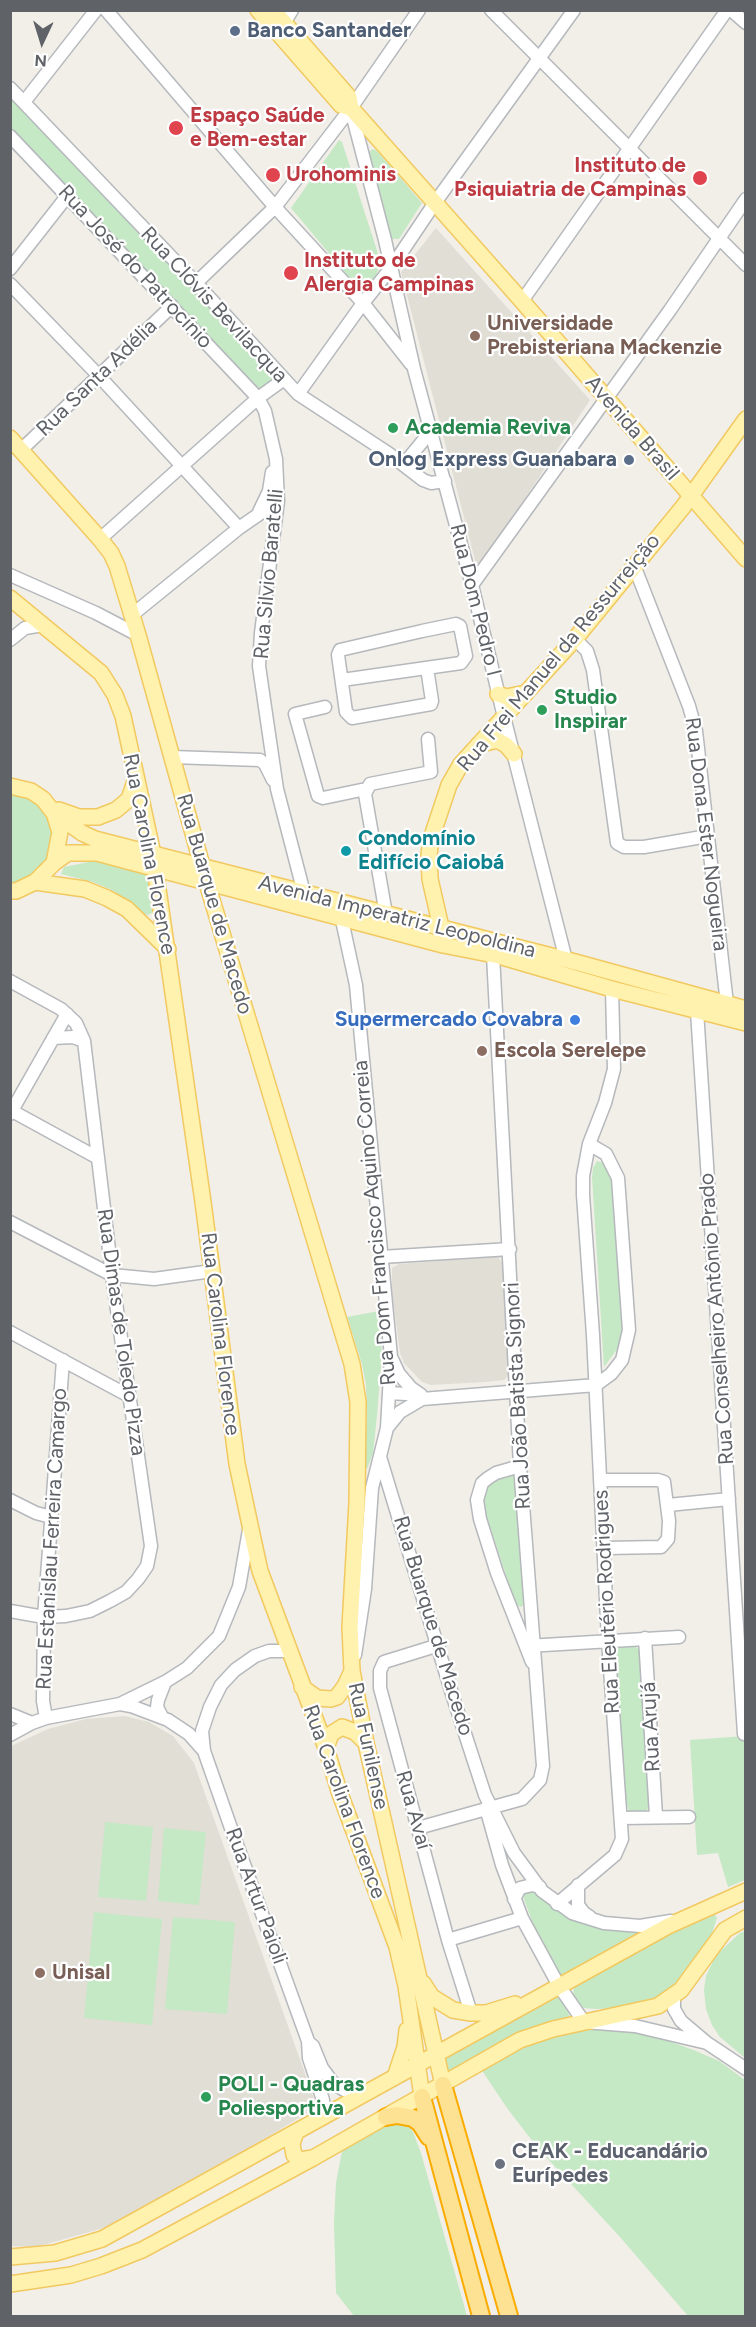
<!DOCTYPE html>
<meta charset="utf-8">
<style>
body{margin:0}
#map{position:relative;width:756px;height:2327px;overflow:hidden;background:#f1efe8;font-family:Figtree,sans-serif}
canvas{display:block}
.frame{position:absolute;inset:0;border:12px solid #5f6368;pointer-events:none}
.north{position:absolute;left:12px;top:12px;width:60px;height:60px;-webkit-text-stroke:4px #fff;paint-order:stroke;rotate:184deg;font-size:16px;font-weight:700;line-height:24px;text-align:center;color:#5f6368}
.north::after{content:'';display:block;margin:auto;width:21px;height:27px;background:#5f6368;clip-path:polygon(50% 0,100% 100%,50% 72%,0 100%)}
</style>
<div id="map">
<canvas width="756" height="2327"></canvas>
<div class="frame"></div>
<div class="north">N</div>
</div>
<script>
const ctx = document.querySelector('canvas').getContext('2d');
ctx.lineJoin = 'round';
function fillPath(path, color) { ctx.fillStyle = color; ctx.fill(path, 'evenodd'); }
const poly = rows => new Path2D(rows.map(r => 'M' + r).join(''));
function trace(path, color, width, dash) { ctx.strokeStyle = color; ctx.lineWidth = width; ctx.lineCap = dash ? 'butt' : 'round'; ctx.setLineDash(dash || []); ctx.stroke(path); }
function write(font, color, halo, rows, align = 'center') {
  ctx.font = font + ' Figtree,sans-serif'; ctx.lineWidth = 4.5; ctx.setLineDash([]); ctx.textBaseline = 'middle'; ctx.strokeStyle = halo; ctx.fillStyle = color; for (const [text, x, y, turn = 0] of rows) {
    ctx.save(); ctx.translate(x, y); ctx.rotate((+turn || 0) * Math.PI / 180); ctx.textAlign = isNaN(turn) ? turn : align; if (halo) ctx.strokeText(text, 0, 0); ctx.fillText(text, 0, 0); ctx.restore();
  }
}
const education = poly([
 [436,228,590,400,483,562,476,564,401,272],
 [491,1257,498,1257,503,1264,511,1366,508,1376,504,1380,486,1382,431,1385,422,1382,404,1363,400,1353,392,1293,392,1268,399,1264],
 [125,1716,149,1722,173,1736,194,1763,317,2107,128,2221,36,2247,11,2246,11,1746,48,1729,86,1719]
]);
const green = poly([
 [10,95,276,377,260,389,11,135],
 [339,140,342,142,381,263,376,275,364,291,359,289,291,208],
 [372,149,376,150,422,203,399,239,391,239,367,155],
 [10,792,27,797,40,806,49,818,53,833,52,848,46,863,36,874,22,882,11,884],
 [94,861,109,862,149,872,153,909,152,913,148,915,144,914,136,906,112,890,93,882,61,874,64,867],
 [597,1161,603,1163,609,1171,612,1181,623,1328,618,1348,604,1367,592,1177,593,1168],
 [379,1311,382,1354,377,1415,373,1453,367,1469,364,1468,367,1415,366,1385,362,1364,347,1317],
 [514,1474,525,1595,525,1604,521,1607,518,1606,514,1600,482,1502,486,1487,498,1477],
 [620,1647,636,1647,641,1651,650,1806,645,1812,629,1811,625,1799,614,1655,616,1650],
 [745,1736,745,1880,728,1887,718,1853,697,1855,690,1740],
 [105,1822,153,1827,146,1901,98,1897],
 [164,1828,206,1832,199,1905,158,1901],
 [525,1890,535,1891,568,1917,598,1927,636,1933,653,1931,566,1976,560,1974,555,1970,536,1932,524,1899,523,1894],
 [94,1912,162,1919,152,2025,84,2018],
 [707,1913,714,1914,717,1918,712,1933,680,1982,656,1999,619,2008,596,2009,584,2008,573,1997,574,1986],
 [173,1917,235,1922,227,2014,165,2009],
 [745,1931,745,2058,720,2037,712,2025,706,2009,704,1990,706,1976,716,1955,740,1933],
 [556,1997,560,1999,568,2012,570,2017,568,2020,451,2072,447,2072,445,2055],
 [615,2028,655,2036,696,2051,719,2061,745,2080,745,2316,688,2316,620,2237,537,2147,507,2108,481,2069,540,2039,592,2029],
 [386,2117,405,2121,413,2132,421,2153,467,2316,354,2316,336,2293,334,2223,336,2183,344,2141]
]);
const minor = poly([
 [106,10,275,207,363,303,411,364],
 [491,10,746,265],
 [731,10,746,23],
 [284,23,292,10],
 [10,88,196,283,298,394,388,453,423,480,431,483,445,481],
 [24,102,96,10],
 [351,110,385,240,414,369,472,585,504,717,566,960],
 [10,136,258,398,265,411,276,459,278,501,261,633,259,666,277,789,304,893],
 [10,269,68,195],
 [196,283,275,207,351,108,419,10],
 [10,284,99,376,239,528],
 [522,301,727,10],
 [298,394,363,303,391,268,434,204,574,10],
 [21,450,172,306],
 [404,464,431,431],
 [259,512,269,491,272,472],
 [100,539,258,398,283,380],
 [633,568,637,573,689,706,696,731,727,1004],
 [10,575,96,613,138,635],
 [472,585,670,310,746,199],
 [132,615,239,528,278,501],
 [575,639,587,651,593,670,617,843,624,847,644,847,708,836],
 [10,640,25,628,43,625],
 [342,680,461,663,466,656,460,626,456,624,422,631,340,650,338,655,346,712,352,718,431,704,432,701,427,668],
 [325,707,295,714,318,796,323,798,366,789],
 [172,757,260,760,265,764,273,780],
 [340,911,356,985,391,1357,387,1428,372,1488,365,1589,355,1655],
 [386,914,365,794,370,784,431,772,428,739],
 [10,981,61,1009,76,1023,84,1041,112,1275,151,1546,147,1566,138,1579,126,1592,110,1601,90,1611,66,1616,44,1617,10,1611],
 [697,1011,744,1734],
 [53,1038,73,1037,84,1041],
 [12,1111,98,1158],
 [10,1114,67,1014],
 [10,1222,112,1275,154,1279,212,1271],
 [381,1257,510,1249],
 [10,1332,129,1396],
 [392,1359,399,1374,411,1388,421,1395],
 [390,1393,421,1395],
 [387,1428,400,1412,422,1399,596,1385,611,1374,622,1360,629,1330,618,1178,606,1154,589,1144],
 [380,1457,453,1697,485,1795,514,1853,542,1891,572,1913,604,1923,640,1926,671,1921],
 [520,1466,496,1473,488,1478,482,1483,477,1500,480,1519,497,1573,532,1662],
 [600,1480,658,1480,664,1482,669,1521,668,1539,661,1547,605,1548],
 [10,1500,36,1513,51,1517],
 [668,1505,729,1499],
 [645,1638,656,1816],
 [439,1645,384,1662,380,1671,380,1688,448,1940,471,2013],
 [527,1646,679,1637],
 [289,1651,269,1651,255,1656,235,1670,221,1685,210,1707,202,1731,204,1751,232,1831,308,2041,309,2058,323,2100,324,2117],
 [120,1704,165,1682,187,1668,219,1636,239,1587,249,1530],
 [10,1714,32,1723],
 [162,1717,157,1707,158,1700,165,1682],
 [46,1718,43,1701,44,1617,63,1360],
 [10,1735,32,1723,46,1718,120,1704,131,1706,168,1720,189,1734,204,1751],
 [486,1808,502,1865,522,1918,559,1986,584,2022,635,2026,707,2043],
 [621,1818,689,1817],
 [418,1828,522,1799,540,1780,543,1766,520,1466,493,955],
 [578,1885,578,1905,584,1913,590,1917],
 [514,1899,520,1888,532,1885,540,1887],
 [557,1904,615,1855,622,1839,608,1640,593,1335,583,1195,583,1176,589,1144,605,1103,614,1069,612,989],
 [448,1940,522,1918],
 [674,1996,674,2009,681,2021,707,2043,746,2069],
 [308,2042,313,2046,322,2068,333,2083,346,2091,359,2092,370,2090]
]);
const major = poly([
 [258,10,341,105,351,108],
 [273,10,349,97,351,108,522,301,746,559],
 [10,438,100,539,111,553,117,566,138,635,206,880,352,1364,358,1402,357,1503,350,1627,352,1671,366,1743,443,2085],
 [10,598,101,673,115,695,123,716,153,854,203,1202,237,1464,253,1539,260,1571,326,1748,339,1791,397,1947,406,1986,422,2097],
 [498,694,506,697,526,693],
 [478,745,497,740,506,745,514,754],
 [10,786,31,791,43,799,54,813,82,833,95,839,579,963,746,1009],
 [59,810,79,817,98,817,116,810,129,799,136,778],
 [54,863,60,832,54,813],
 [35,882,85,889,107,898,127,909,168,949],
 [10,891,16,891,35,882,54,863,68,853,97,853,443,945,499,956,612,989,746,1023],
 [443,936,430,879,429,855,431,839,449,785,461,764,575,639,683,507,746,419],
 [302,1687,317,1698,331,1699,337,1697,345,1686,352,1671],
 [326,1748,331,1734,342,1727,355,1732,366,1743],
 [423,1983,432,1997,453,2010,471,2013,486,2013,515,2004],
 [395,2077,405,2047,407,2030],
 [296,2132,292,2144,294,2155,300,2160,313,2158],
 [10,2257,55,2253,102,2239,668,1926,746,1891],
 [10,2284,71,2275,101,2266,142,2250,313,2158,520,2040,553,2029,658,2006,681,1990,725,1930,746,1918]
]);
const highway = poly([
 [443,2085,509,2316],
 [422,2097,481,2316],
 [386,2117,397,2115,413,2118,420,2123,429,2137]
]);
const markers = [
 [235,31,6,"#5c6f8a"],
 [176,128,8,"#e0444e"],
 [273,175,8,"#e0444e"],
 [700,178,8,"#e0444e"],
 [291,273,8,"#e0444e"],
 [475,336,6,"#8d6e63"],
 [393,428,6,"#2e9e5b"],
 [629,460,6,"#5c6f8a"],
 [542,710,6,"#2e9e5b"],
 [346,851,6,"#0f9aa8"],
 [575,1020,6,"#3f7fe0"],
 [482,1051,6,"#8d6e63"],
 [40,1973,6,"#8d6e63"],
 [206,2097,6,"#2e9e5b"],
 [500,2164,6,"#6b7280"]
];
const serviceNames = [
 ["Banco Santander",247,31],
 ["Onlog Express Guanabara",617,460,"right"]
];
const healthNames = [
 ["Espaço Saúde",190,116],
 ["e Bem-estar",190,140],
 ["Instituto de",686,166,"right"],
 ["Psiquiatria de Campinas",686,190,"right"],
 ["Urohominis",286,175],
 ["Instituto de",304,261],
 ["Alergia Campinas",304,285]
];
const streetNames = [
 ["Rua José do Patrocínio",135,267,47],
 ["Rua Clóvis Bevilacqua",214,305,47],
 ["Rua Santa Adélia",97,378,-44],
 ["Avenida Brasil",632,428,49],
 ["Rua Silvio Baratelli",269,574,-85],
 ["Rua Dom Pedro I",475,600,76],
 ["Rua Frei Manuel da Ressurreição",559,653,-50],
 ["Rua Dona Ester Nogueira",706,834,83],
 ["Rua Carolina Florence",149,854,79],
 ["Rua Buarque de Macedo",214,904,74],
 ["Avenida Imperatriz Leopoldina",397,917,14],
 ["Rua Dom Francisco Aquino Correia",375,1223,-95],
 ["Rua Conselheiro Antônio Prado",717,1319,-94],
 ["Rua Dimas de Toledo Pizza",121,1332,82],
 ["Rua Carolina Florence",220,1334,83],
 ["Rua João Batista Signori",518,1396,-93],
 ["Rua Estanislau Ferreira Camargo",52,1539,-87],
 ["Rua Eleutério Rodrigues",607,1602,-93],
 ["Rua Buarque de Macedo",433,1626,73],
 ["Rua Arujá",651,1727,-93],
 ["Rua Funilense",368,1746,78],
 ["Rua Carolina Florence",344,1802,70],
 ["Rua Avaí",413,1810,74],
 ["Rua Artur Paioli",256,1896,70]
];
const educationNames = [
 ["Universidade",487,324],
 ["Prebisteriana Mackenzie",487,348],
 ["Escola Serelepe",494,1051],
 ["Unisal",52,1973]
];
const leisureNames = [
 ["Academia Reviva",405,428],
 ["Studio",554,698],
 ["Inspirar",554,722],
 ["POLI - Quadras",218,2085],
 ["Poliesportiva",218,2109]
];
const cultureNames = [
 ["Condomínio",358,839],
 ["Edifício Caiobá",358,863]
];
const shopNames = [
 ["Supermercado Covabra",563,1020]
];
const worshipNames = [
 ["CEAK - Educandário",512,2152],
 ["Eurípedes",512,2176]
];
fillPath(education, '#e1ded6');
fillPath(green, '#c5e8c5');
trace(minor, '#b5b8bc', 15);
trace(major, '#f2c960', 18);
trace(highway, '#f9ab00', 20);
trace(minor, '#fff', 12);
trace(major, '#fff2af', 15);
trace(highway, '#fde293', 16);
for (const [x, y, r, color] of markers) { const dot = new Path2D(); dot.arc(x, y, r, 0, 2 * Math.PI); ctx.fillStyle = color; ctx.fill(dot); trace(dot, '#fff', 2); }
write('bold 21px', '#4e5e75', '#fff', serviceNames, 'left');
write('bold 21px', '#be3a42', '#fff', healthNames, 'left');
write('21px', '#5f6368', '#fff', streetNames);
write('bold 21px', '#785e54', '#fff', educationNames, 'left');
write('bold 21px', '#27864d', '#fff', leisureNames, 'left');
write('bold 21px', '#0d838f', '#fff', cultureNames, 'left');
write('bold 21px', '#366cbe', '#fff', shopNames, 'right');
write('bold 21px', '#5b616d', '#fff', worshipNames, 'left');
</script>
